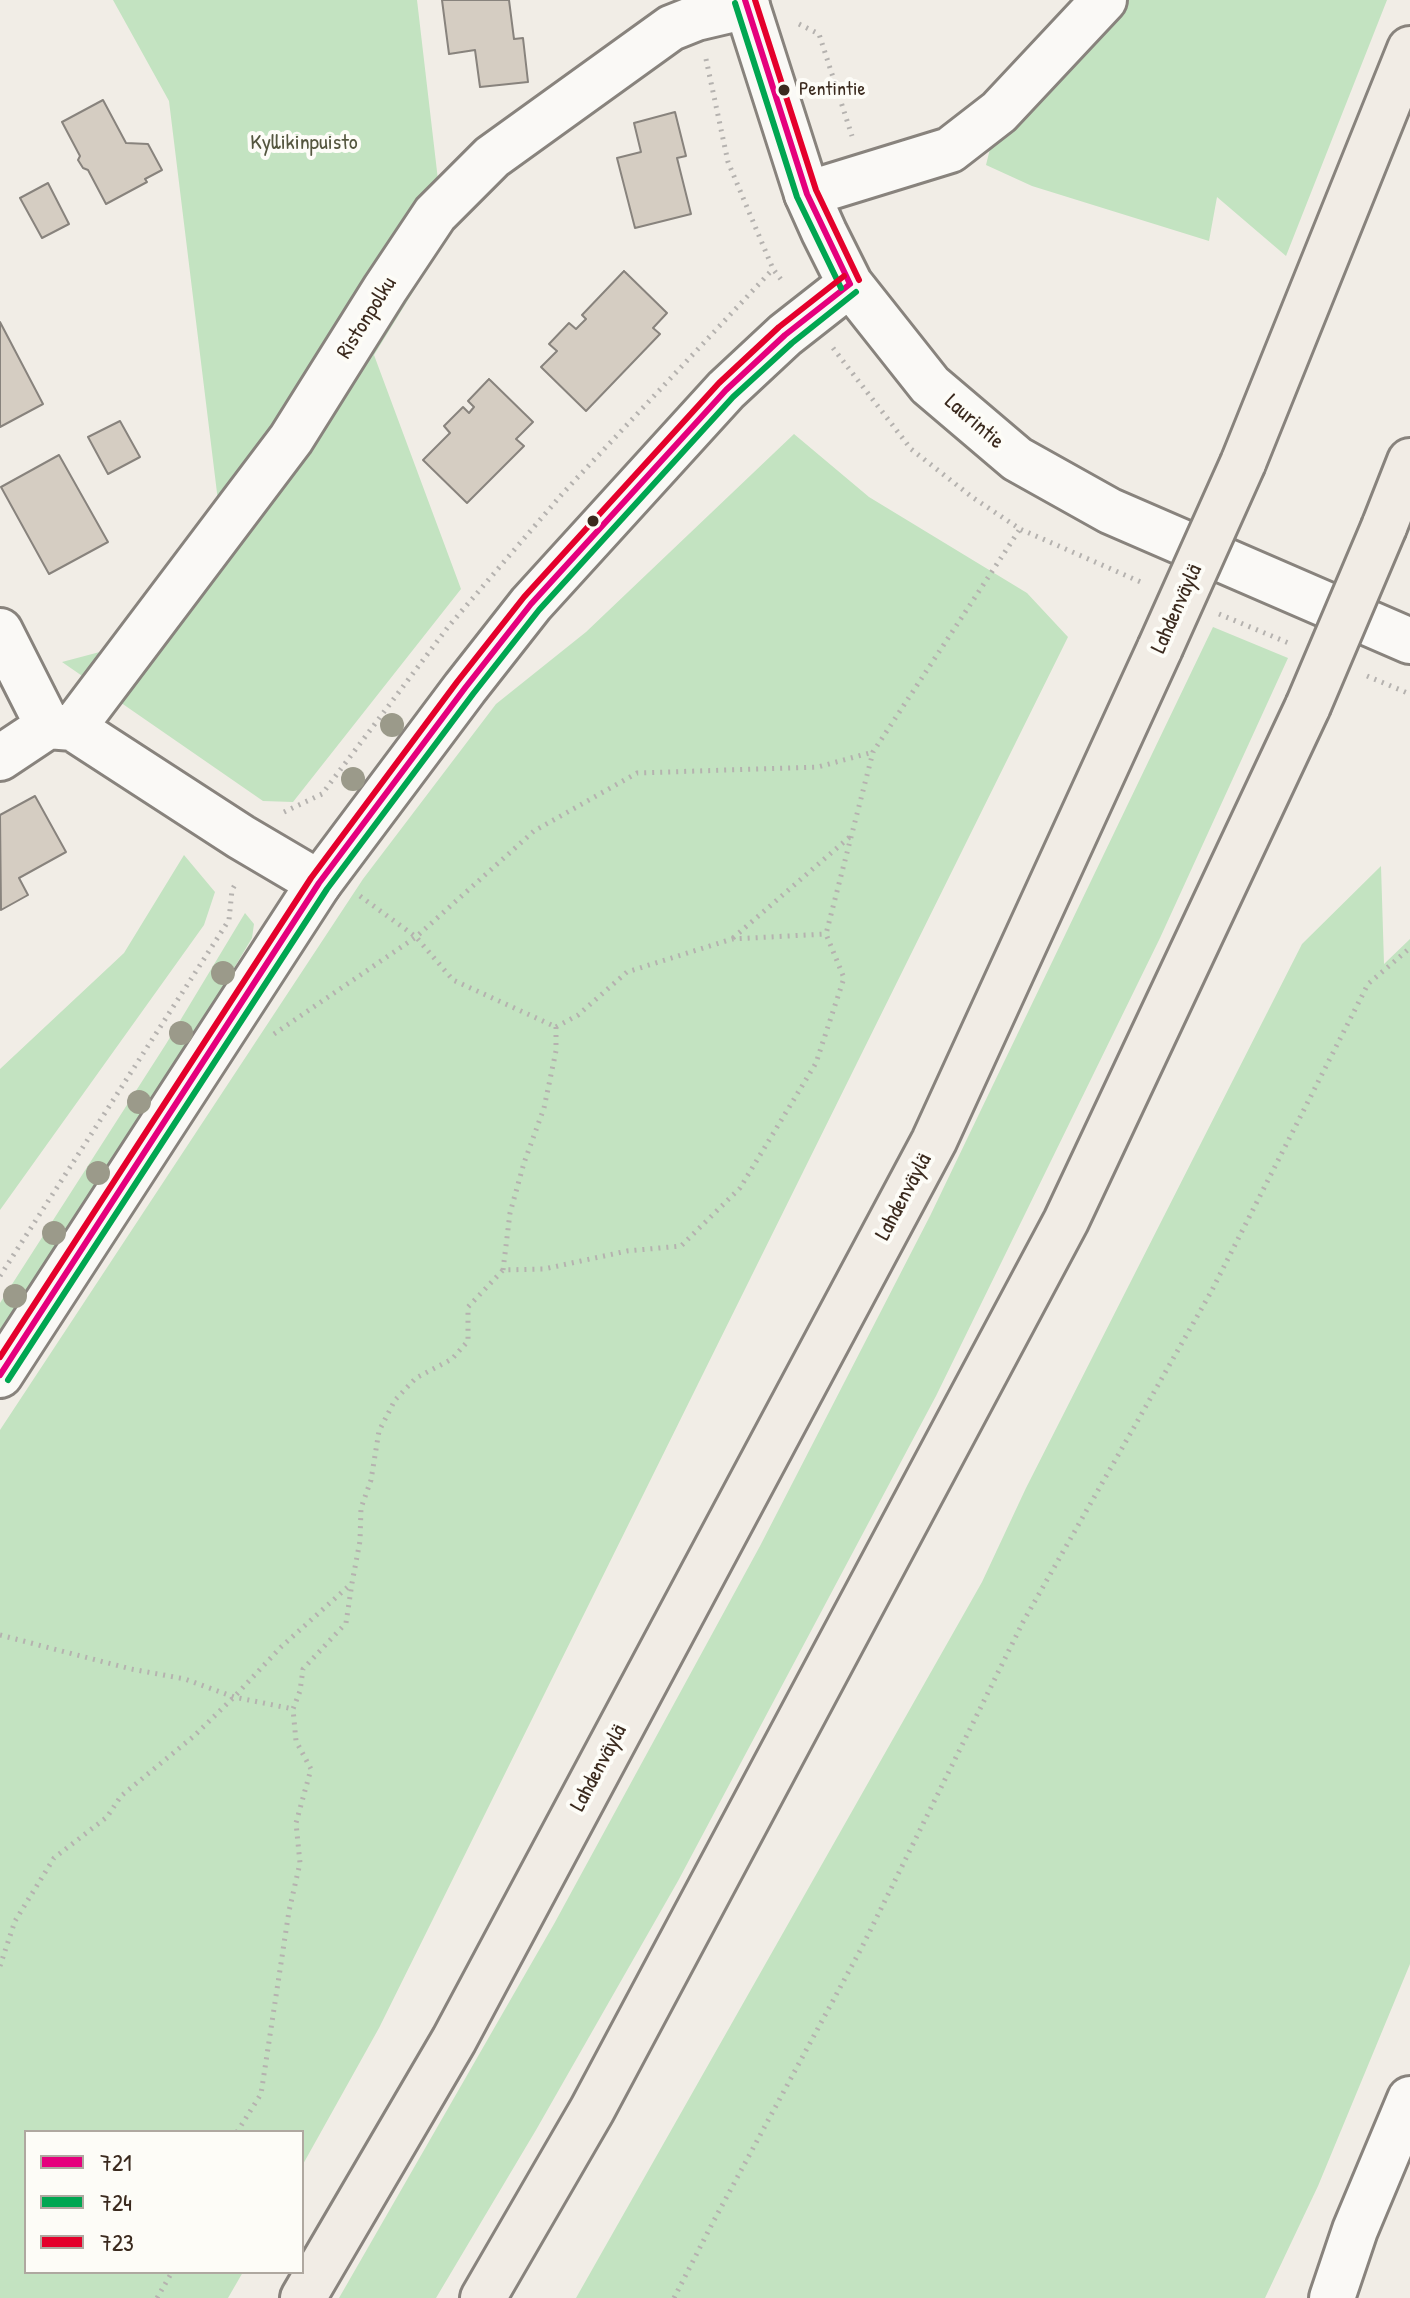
<!DOCTYPE html>
<meta charset="utf-8">
<style>
body{margin:0}
#map{position:relative;width:1410px;height:2298px;overflow:hidden;background:#f1ede6;font-family:"Patrick Hand",sans-serif}
canvas{display:block}
.legend{position:absolute;left:24px;top:2130px;width:280px;height:144px;box-sizing:border-box;background:#fdfcf7;border:2px solid #afa8a0;margin:0;padding:10px 14px;list-style:none;font-size:24px;color:#3b2a1e}
.legend li{display:flex;align-items:center;gap:16px;height:40px}
.legend b{width:40px;border:2px solid #afa8a0}
</style>
<div id="map">
<canvas width="1410" height="2298"></canvas>
<ul class="legend">
<li><b style="height:10px;background:#e5007d"></b>721</li>
<li><b style="height:10px;background:#00a651"></b>724</li>
<li><b style="height:10px;background:#e4002b"></b>723</li>
</ul>
</div>
<script>
const ctx = document.querySelector('canvas').getContext('2d');
ctx.lineJoin = 'round';
function fillPath(path, color) { ctx.fillStyle = color; ctx.fill(path, 'evenodd'); }
const poly = rows => new Path2D(rows.map(r => 'M' + r).join(''));
function trace(path, color, width, dash) { ctx.strokeStyle = color; ctx.lineWidth = width; ctx.lineCap = dash ? 'butt' : 'round'; ctx.setLineDash(dash || []); ctx.stroke(path); }
function write(font, color, halo, rows, align = 'center') {
  ctx.font = font + ' "Patrick Hand",sans-serif'; ctx.lineWidth = 8; ctx.setLineDash([]); ctx.textBaseline = 'middle'; ctx.strokeStyle = halo; ctx.fillStyle = color; for (const [text, x, y, turn = 0] of rows) {
    ctx.save(); ctx.translate(x, y); ctx.rotate((+turn || 0) * Math.PI / 180); ctx.textAlign = isNaN(turn) ? turn : align; if (halo) ctx.strokeText(text, 0, 0); ctx.fillText(text, 0, 0); ctx.restore();
  }
}
const green = poly([
 [113,0,417,0,445,240,374,355,461,589,293,802,263,801,62,662,111,649,218,501,169,101],
 [1104,0,1387,0,1286,256,1217,197,1209,241,1032,186,986,165,999,112],
 [794,434,869,497,1027,593,1068,637,379,2028,302,2166,302,2132,26,2132,26,2272,243,2272,228,2298,0,2298,0,1430,363,879,496,704,586,632],
 [1213,627,1288,658,1160,938,936,1396,678,1881,536,2130,436,2298,339,2298,554,1924,760,1546,930,1216],
 [184,855,215,892,204,925,0,1210,0,1069,124,953],
 [1381,866,1384,964,1410,939,1410,1964,1318,2186,1265,2298,576,2298,982,1582,1026,1488,1302,944],
 [245,913,254,924,252,938,193,1037,0,1337,0,1303,166,1044]
]);
const building = poly([
 [442,0,509,0,514,39,523,38,528,82,480,87,475,50,449,54,442,0],
 [103,100,126,143,148,144,162,170,145,179,147,182,106,204,88,170,83,168,78,160,80,156,62,122,103,100],
 [675,112,686,156,677,158,691,214,635,228,617,158,641,152,634,123,675,112],
 [48,183,69,224,42,238,20,198,48,183],
 [624,271,667,313,653,328,660,334,586,411,541,367,557,351,549,344,569,323,576,329,586,319,582,315,624,271],
 [0,322,43,404,0,427,0,322],
 [489,379,533,422,516,439,524,446,467,503,423,460,450,433,444,426,463,407,469,413,474,407,468,401,489,379],
 [120,421,140,457,108,474,88,437,120,421],
 [59,455,108,542,49,574,1,487,59,455],
 [35,796,66,852,19,878,28,895,1,910,0,815,35,796]
]);
const path = poly([
 [799,24,819,34,852,136],
 [706,59,728,162,773,269,783,282],
 [833,348,911,449,972,497,1020,529,1143,583],
 [1219,614,1291,644],
 [1367,676,1410,694],
 [284,812,322,794,448,627,563,493,773,269],
 [360,896,416,937,453,980,556,1027],
 [733,938,852,835],
 [556,1027,578,1015,627,972,732,939,826,934],
 [274,1034,416,937,534,831,637,773,818,767,873,752],
 [503,1270,510,1213,524,1163,544,1108,556,1051,556,1027],
 [0,1276,229,920,232,890,236,883],
 [0,1635,131,1669,185,1679,234,1697,293,1709],
 [0,1966,15,1921,54,1858,107,1817,121,1796,194,1736,234,1697,281,1647,351,1584],
 [237,2132,261,2094,289,1911,300,1863,296,1823,311,1769,296,1741,293,1709,300,1691,303,1669,346,1623,352,1583,360,1541,361,1508,371,1480,379,1431,395,1400,416,1378,452,1359,468,1341,468,1307,503,1270,544,1269,627,1251,681,1246,740,1188,816,1063,844,978,826,934,873,752,1020,529],
 [157,2298,172,2272],
 [674,2298,712,2224,862,1947,1023,1622,1211,1292,1368,984,1410,948]
]);
const street = poly([
 [807,194,950,150,999,112,1104,0],
 [0,631,48,726,73,728,241,837,319,883],
 [73,728,291,439,385,289,435,214,492,157,671,28,696,18,747,6],
 [0,758,48,726]
]);
const secondary = poly([
 [745,0,807,194,824,232,850,284,930,385,1017,459,1110,511,1410,641],
 [0,1375,319,883,465,688,531,604,726,390,785,335,850,284],
 [1332,2298,1355,2230,1410,2099]
]);
const highway = poly([
 [1243,463,1410,49],
 [1384,527,1410,461],
 [303,2298,454,2040,934,1141,1160,648],
 [483,2298,592,2110,1066,1221,1308,706]
]);
const highwayBridge = poly([
 [1160,648,1243,463],
 [1308,706,1384,527]
]);
const bus1 = poly([
 [745,0,807,194,850,284],
 [0,1375,319,883,465,688,531,604,726,390,785,335,850,284]
]);
const bus2 = poly([
 [735,3,797,197,841,288],
 [8,1380,327,889,473,694,539,610,733,397,792,343,856,292]
]);
const bus3 = poly([
 [755,0,816,190,859,280],
 [0,1357,311,878,457,682,524,597,719,383,779,327,844,276]
]);
const trees = [
 [392,725],
 [353,779],
 [223,973],
 [181,1033],
 [139,1102],
 [98,1173],
 [54,1233],
 [15,1296]
];
const markers = [
 [784,90,7,"#3b2a1e"],
 [593,521,7,"#3b2a1e"]
];
const busNames = [
 ["Pentintie",799,90]
];
const parkNames = [
 ["Kyllikinpuisto",304,143]
];
const streetNames = [
 ["Ristonpolku",367,318,-58],
 ["Laurintie",974,422,41],
 ["Lahdenväylä",1177,609,-66],
 ["Lahdenväylä",904,1197,-62],
 ["Lahdenväylä",599,1768,-62]
];
fillPath(green, '#c3e3c1');
fillPath(building, '#d5cdc2');
trace(building, '#88837d', 2);
trace(street, '#88837d', 50);
trace(secondary, '#88837d', 50);
trace(highway, '#88837d', 50);
trace(path, '#b5b2af', 5, [2, 6]);
trace(street, '#faf9f6', 44);
trace(secondary, '#faf9f6', 44);
trace(highway, '#f1ece5', 44);
trace(highwayBridge, '#88837d', 50, []);
trace(highwayBridge, '#f1ece5', 44);
trace(bus1, '#e5007d', 6);
trace(bus2, '#00a651', 6);
trace(bus3, '#e4002b', 6);
ctx.fillStyle = '#9b9a8a';
for (const [x, y] of trees) { ctx.beginPath(); ctx.arc(x, y, 12, 0, 2 * Math.PI); ctx.fill(); }
for (const [x, y, r, color] of markers) { const dot = new Path2D(); dot.arc(x, y, r, 0, 2 * Math.PI); ctx.fillStyle = color; ctx.fill(dot); trace(dot, '#fdfcf7', 3); }
write('20px', '#3b2a1e', '#fdfcf7', busNames, 'left');
write('22px', '#54563f', '#fdfcf7', parkNames);
write('22px', '#3b2a1e', '#fdfcf7', streetNames);
</script>
